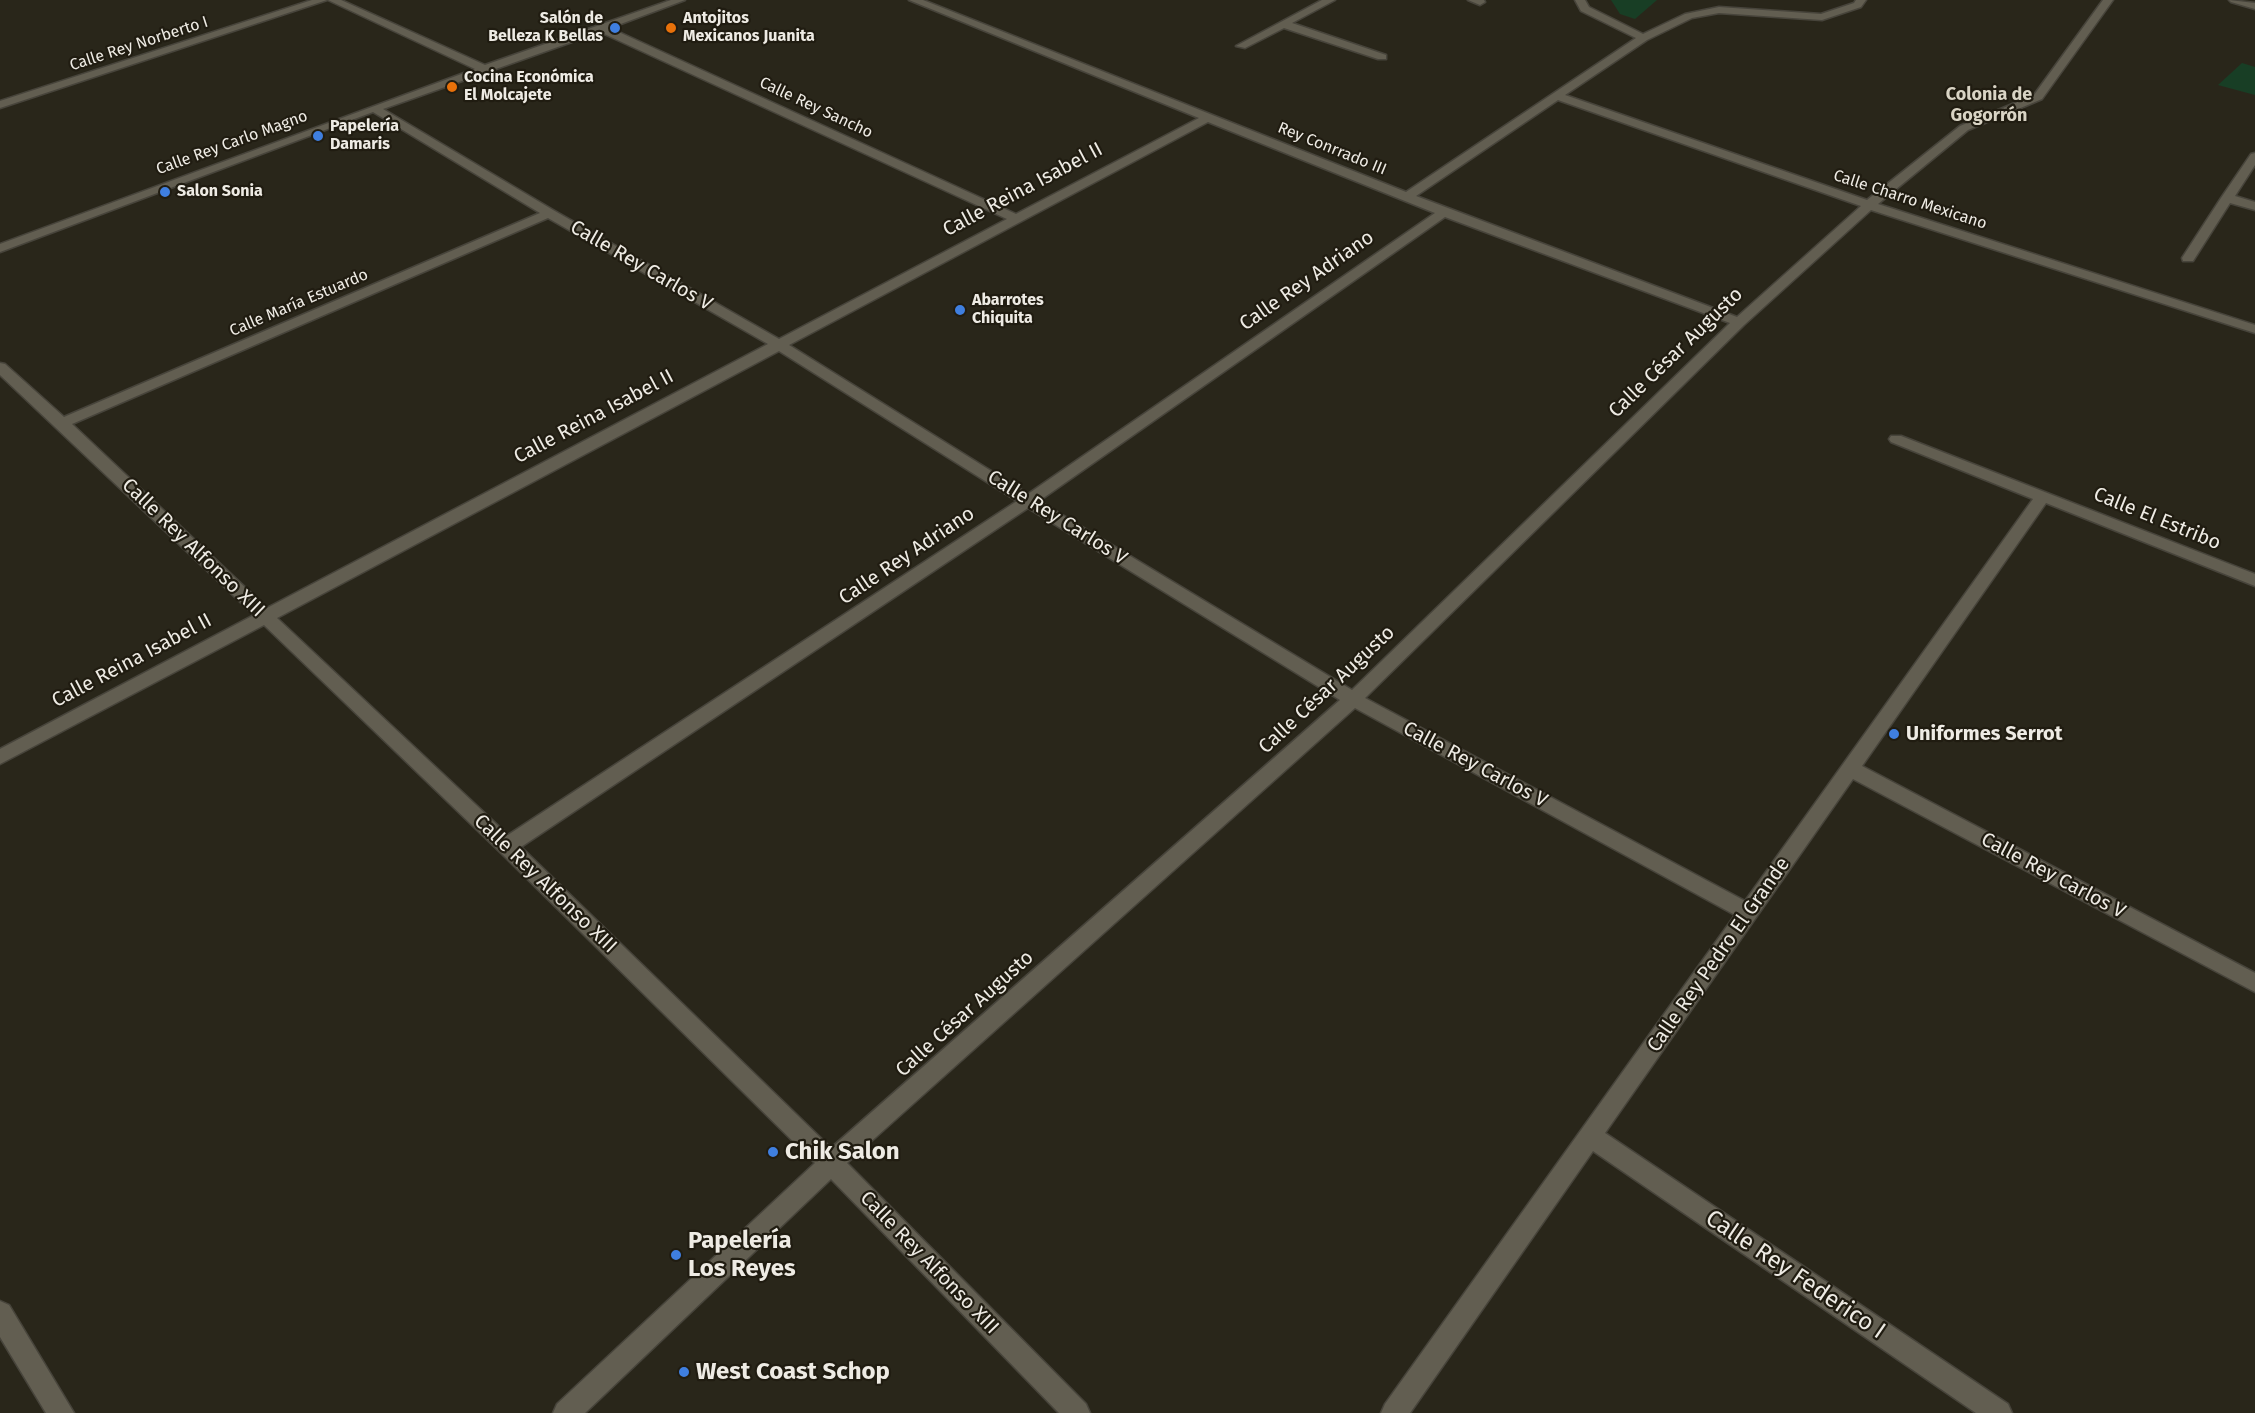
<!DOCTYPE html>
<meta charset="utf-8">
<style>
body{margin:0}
canvas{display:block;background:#29261a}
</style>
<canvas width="2255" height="1413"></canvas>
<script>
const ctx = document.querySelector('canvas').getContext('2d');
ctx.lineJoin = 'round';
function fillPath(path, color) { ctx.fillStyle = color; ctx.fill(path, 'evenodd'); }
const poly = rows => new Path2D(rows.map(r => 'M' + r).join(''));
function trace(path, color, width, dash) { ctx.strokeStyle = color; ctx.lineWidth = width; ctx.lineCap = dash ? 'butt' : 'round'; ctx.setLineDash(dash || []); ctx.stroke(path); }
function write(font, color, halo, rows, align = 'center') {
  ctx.font = font + ' "Fira Sans",sans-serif'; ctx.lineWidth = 4.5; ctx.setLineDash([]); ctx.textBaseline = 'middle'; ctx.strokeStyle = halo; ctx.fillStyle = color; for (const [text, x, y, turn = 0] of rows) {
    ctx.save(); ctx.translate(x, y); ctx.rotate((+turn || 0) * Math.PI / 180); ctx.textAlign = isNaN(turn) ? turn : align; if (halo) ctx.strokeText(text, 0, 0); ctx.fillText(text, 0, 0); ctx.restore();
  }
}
const green = poly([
 [1611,0,1657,0,1635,19,1620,14],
 [2242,63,2255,67,2255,95,2218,85]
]);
const street = poly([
 [312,0,327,0,0,108,0,101,312,0],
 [328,0,341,0,485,65,671,0,685,0,610,28,1016,214,1199,118,909,0,923,0,1406,192,1636,38,1581,11,1575,0,1585,0,1589,7,1643,34,1685,14,1719,7,1821,14,1854,3,1856,0,1866,0,1861,7,1822,20,1719,13,1692,18,1647,40,1565,95,1867,200,1960,126,2034,95,2103,0,2113,0,2042,99,1968,130,1878,204,2255,325,2255,333,1871,210,1744,325,1365,698,1745,901,2033,499,1891,442,1889,439,1891,436,1901,436,2255,574,2255,586,2046,503,1862,766,2255,973,2255,992,1853,779,1605,1133,2008,1404,2012,1413,1976,1413,1593,1151,1410,1413,1381,1413,1385,1404,1735,915,1355,708,847,1163,1086,1404,1090,1413,1059,1413,831,1179,585,1413,553,1413,557,1404,815,1163,500,852,264,625,0,764,0,749,254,615,0,375,0,363,5,364,64,417,540,213,373,112,0,252,0,244,475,69,328,0],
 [600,32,1007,219,779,339,553,210,383,109,600,32],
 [1558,100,1861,206,1737,317,1416,196,1558,100],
 [1208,122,1435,213,1028,494,789,345,1208,122],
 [1445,217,1730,323,1352,690,1039,501,1445,217],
 [548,218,768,344,267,608,72,424,548,218],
 [779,351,1017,501,508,835,277,618,779,351],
 [1028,508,1340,700,831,1148,521,847,1028,508],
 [1322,0,1335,0,1292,23,1386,55,1386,59,1378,59,1284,28,1245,48,1236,46,1322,0],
 [1468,0,1484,0,1485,2,1480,5,1468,0],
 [2255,153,2255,165,2235,196,2255,202,2255,210,2230,203,2193,261,2183,261,2182,258,2221,198,2251,154,2255,153],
 [0,1301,9,1305,74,1413,46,1413,0,1337,0,1301]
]);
const secondary = poly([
 [2229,0,2255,3,2255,9,2231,2,2229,0]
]);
const markers = [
 [615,28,6,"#3f7fe0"],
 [671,28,6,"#e8710a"],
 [452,87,6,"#e8710a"],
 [318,136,6,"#3f7fe0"],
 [165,192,6,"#3f7fe0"],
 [960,310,6,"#3f7fe0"],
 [1894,734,6,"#3f7fe0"],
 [773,1152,6,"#3f7fe0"],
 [676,1255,6,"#3f7fe0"],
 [684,1372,6,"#3f7fe0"]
];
const farPoinames = [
 ["Salón de",603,19,"right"],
 ["Belleza K Bellas",603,37,"right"],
 ["Antojitos",683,19],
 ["Mexicanos Juanita",683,37],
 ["Cocina Económica",464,78],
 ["El Molcajete",464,96],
 ["Papelería",330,127],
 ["Damaris",330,145],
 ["Salon Sonia",177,192],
 ["Abarrotes",972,301],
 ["Chiquita",972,319]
];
const farStreetnames = [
 ["Calle Rey Norberto I",139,44,-18],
 ["Calle Rey Sancho",816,108,25],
 ["Calle Rey Carlo Magno",232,143,-20],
 ["Rey Conrrado III",1332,149,22],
 ["Calle Charro Mexicano",1910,200,18],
 ["Calle María Estuardo",299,303,-23]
];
const farNeighbourhoodnames = [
 ["Colonia de",1989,95],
 ["Gogorrón",1989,116]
];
const streetNames = [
 ["Calle Reina Isabel II",1023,190,-28],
 ["Calle Rey Carlos V",641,266,30],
 ["Calle Rey Adriano",1307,281,-35],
 ["Calle César Augusto",1676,353,-44],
 ["Calle Reina Isabel II",594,417,-28],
 ["Calle Rey Carlos V",1057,518,32],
 ["Calle El Estribo",2157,519,22],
 ["Calle Rey Alfonso XIII",193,548,44],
 ["Calle Rey Adriano",907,556,-34],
 ["Calle Reina Isabel II",132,661,-28],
 ["Calle César Augusto",1327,690,-43],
 ["Calle Rey Carlos V",1475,765,28],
 ["Calle Rey Carlos V",2053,876,28],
 ["Calle Rey Alfonso XIII",545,884,44],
 ["Calle Rey Pedro El Grande",1719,955,-55],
 ["Calle César Augusto",965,1014,-42],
 ["Calle Rey Alfonso XIII",929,1263,46]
];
const poiNames = [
 ["Uniformes Serrot",1906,734]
];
const nearPoinames = [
 ["Chik Salon",785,1152],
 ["Papelería",688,1241],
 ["Los Reyes",688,1269],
 ["West Coast Schop",696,1372]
];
const nearStreetnames = [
 ["Calle Rey Federico I",1795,1275,34]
];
fillPath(green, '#183e25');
trace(street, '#47443b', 3);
trace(secondary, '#47443b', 3);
fillPath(street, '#625e51');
fillPath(secondary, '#625e51');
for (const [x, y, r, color] of markers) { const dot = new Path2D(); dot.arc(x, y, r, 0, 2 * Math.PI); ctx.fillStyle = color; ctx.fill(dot); trace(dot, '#201c11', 2); }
write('bold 16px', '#eeebe4', '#201c11', farPoinames, 'left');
write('16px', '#eeebe4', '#201c11', farStreetnames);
write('bold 18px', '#d9d4c5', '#201c11', farNeighbourhoodnames);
write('20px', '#eeebe4', '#201c11', streetNames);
write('bold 20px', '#eeebe4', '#201c11', poiNames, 'left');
write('bold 24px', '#eeebe4', '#201c11', nearPoinames, 'left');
write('24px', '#eeebe4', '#201c11', nearStreetnames);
</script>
